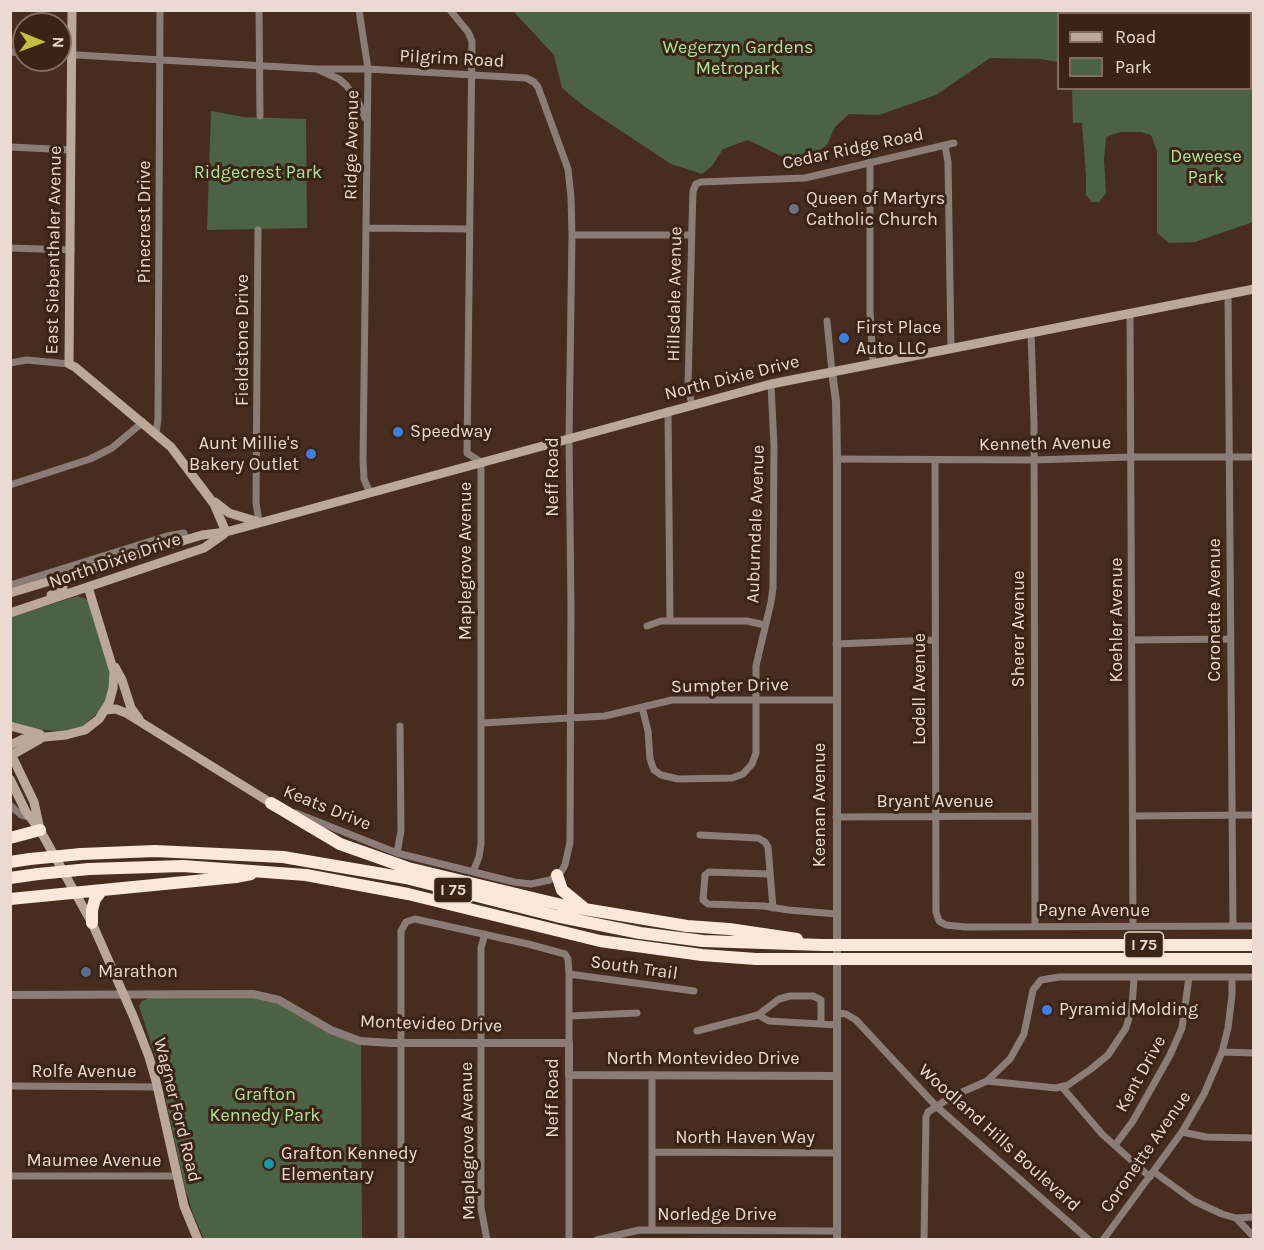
<!DOCTYPE html>
<style>
body{margin:0}
#map{position:relative;width:1264px;height:1250px;overflow:hidden;background:#462d1f;font-family:Karla,sans-serif}
canvas{display:block}
.frame{position:absolute;inset:0;border:12px solid #ebdad1;pointer-events:none}
.legend{position:absolute;left:1057px;top:12px;width:195px;height:78px;box-sizing:border-box;background:#3b2315;border:2px solid #816c60;margin:0;padding:8px 10px;list-style:none;font-size:18px;color:#ebdad1}
.legend li{display:flex;align-items:center;gap:12px;height:30px}
.legend b{width:30px;border:2px solid #816c60}
.north{position:absolute;left:12px;top:12px;width:60px;height:60px;box-sizing:border-box;background:#3b2315;border:2px solid #816c60;border-radius:50%;rotate:91deg;font-size:16px;font-weight:700;line-height:24px;text-align:center;color:#ebdad1}
.north::after{content:'';display:block;margin:auto;width:21px;height:27px;background:#c1be40;clip-path:polygon(50% 0,100% 100%,50% 72%,0 100%)}
</style>
<div id="map">
<canvas width="1264" height="1250"></canvas>
<div class="frame"></div>
<ul class="legend">
<li><b style="height:8px;background:#bca79b"></b>Road</li>
<li><b style="height:16px;background:#4c6343"></b>Park</li>
</ul>
<div class="north">N</div>
</div>
<script>
const ctx = document.querySelector('canvas').getContext('2d');
ctx.lineJoin = 'round';
function fillPath(path, color) { ctx.fillStyle = color; ctx.fill(path, 'evenodd'); }
const poly = rows => new Path2D(rows.map(r => 'M' + r).join(''));
function trace(path, color, width, dash) { ctx.strokeStyle = color; ctx.lineWidth = width; ctx.lineCap = dash ? 'butt' : 'round'; ctx.setLineDash(dash || []); ctx.stroke(path); }
function write(font, color, halo, rows, align = 'center') {
  ctx.font = font + ' Karla,sans-serif'; ctx.lineWidth = 6; ctx.setLineDash([]); ctx.textBaseline = 'middle'; ctx.strokeStyle = halo; ctx.fillStyle = color; for (const [text, x, y, turn = 0] of rows) {
    ctx.save(); ctx.translate(x, y); ctx.rotate((+turn || 0) * Math.PI / 180); ctx.textAlign = isNaN(turn) ? turn : align; if (halo) ctx.strokeText(text, 0, 0); ctx.fillText(text, 0, 0); ctx.restore();
  }
}
const green = poly([
 [513,11,1253,11,1253,222,1195,242,1169,243,1157,233,1157,151,1151,135,1141,132,1120,132,1106,137,1104,160,1106,193,1099,202,1092,202,1086,195,1086,175,1082,123,1073,123,1072,89,1250,88,1250,14,1058,14,1058,62,1041,59,990,58,936,95,879,115,849,114,835,127,827,145,805,160,787,159,748,140,723,149,712,166,702,174,671,164,585,107,562,88,554,55],
 [211,111,244,117,306,119,307,228,207,230],
 [78,596,88,600,109,667,111,680,104,707,83,726,66,732,26,728,11,723,11,617],
 [153,997,260,998,281,1005,361,1045,362,1239,204,1239,193,1214,185,1188,159,1068,139,1006,142,1001]
]);
const minor = poly([
 [259,10,260,116],
 [359,10,368,69,363,460,364,479,370,493],
 [450,10,468,32,472,41,467,453,481,462,481,844,479,857,473,872],
 [10,52,24,53],
 [60,54,317,69,368,69,526,78,534,82,538,87,568,169,571,197,572,235,569,438,571,606,570,842,565,865,561,872,550,880,531,884,514,882,397,853,296,813],
 [319,70,339,79,346,85,358,101,365,118],
 [945,146,948,162,951,348],
 [10,147,71,150],
 [870,162,870,312,873,363],
 [366,228,469,229],
 [258,230,256,503,259,522],
 [572,235,691,235],
 [10,248,71,250],
 [1228,294,1233,926],
 [1130,313,1133,926],
 [827,321,832,372],
 [1031,332,1034,423,1035,926],
 [10,363,27,360,69,364],
 [692,405,688,387,692,224,693,191,696,184,701,182,805,178,954,143],
 [668,411,670,621],
 [156,433,158,419,160,10],
 [837,459,1033,460,1130,457,1254,457],
 [935,460,936,912,939,921,946,925,965,927,1254,926],
 [10,485,90,459,112,448,143,422],
 [10,585,167,536,184,533,186,539],
 [647,626,661,621,747,621,765,625],
 [1132,640,1230,639],
 [836,644,935,640],
 [642,707,648,731,650,759,654,770,661,775,678,779,732,778,743,774,752,764,756,753,756,666,771,602,773,588,774,446,771,384],
 [482,723,605,716,672,700,836,700],
 [10,805,21,815,30,817],
 [1133,816,1254,815],
 [836,817,1034,816],
 [700,835,758,838,765,842,768,847,773,908],
 [397,853,401,831,400,726],
 [769,874,709,872,705,875,703,900,708,904,764,906,788,910,837,914],
 [485,934,481,948,481,1208,487,1240],
 [569,974,694,991],
 [837,1013,846,1014,856,1020,936,1106,1089,1240],
 [758,1015,779,999,790,996,813,996,821,1000,821,1024],
 [570,1016,637,1013],
 [697,1031,758,1015,769,1021,837,1025],
 [1222,1052,1254,1053],
 [987,1081,1056,1088,1068,1085,1091,1069,1108,1055,1126,1028,1132,1008,1134,977],
 [10,1086,157,1087],
 [1062,1087,1102,1134,1150,1177],
 [1182,1132,1206,1137,1254,1138],
 [1115,1145,1133,1121,1170,1055,1182,1028,1189,977],
 [652,1152,837,1153],
 [1154,1172,1194,1201,1222,1214,1236,1218,1254,1237],
 [10,1176,177,1176],
 [1236,1218,1254,1217],
 [652,1230,652,1075],
 [401,1240,401,931,406,922,415,919,528,944,565,954,568,959,569,974,569,1043],
 [569,1240,569,1075],
 [597,1240,639,1230,837,1231],
 [924,1240,926,1117,928,1112,951,1097,987,1081,1010,1059,1024,1034,1033,990,1041,980,1059,977,1254,977],
 [1103,1240,1182,1132,1204,1094,1222,1052,1228,1028,1232,995,1232,977]
]);
const tertiary = poly([
 [832,372,836,401,837,459,837,1240],
 [10,995,253,994,279,1000,331,1030,360,1041,392,1043,569,1043,569,1075,837,1076]
]);
const secondary = poly([
 [72,10,69,364,75,367,171,447,214,504,226,532],
 [215,502,229,513,259,522],
 [10,593,202,535,226,532,771,384,1254,289],
 [51,595,58,593,63,588,63,577],
 [10,613,204,548,224,534],
 [115,667,122,680,131,708,139,719],
 [105,710,116,709,126,713,271,803],
 [10,726,40,734],
 [10,745,23,739,66,735,85,730,99,719,109,703,113,688,114,672,88,587],
 [10,752,34,802,39,825],
 [10,756,40,739],
 [10,779,26,812,40,830,92,923,134,1018,149,1057,156,1081,184,1206,198,1240]
]);
const motorway = poly([
 [271,803,340,844,408,868,566,906,687,926,729,929,797,939],
 [10,838,40,830],
 [81,854,155,851,283,857,406,878,556,916,640,933,703,941,822,945],
 [10,862,30,859],
 [89,869,183,866,306,875,408,894,600,941,702,955,756,959,822,959],
 [557,875,562,890,584,908],
 [10,878,38,874],
 [10,899,236,877,251,874],
 [92,923,92,910,95,899,102,890],
 [852,945,1254,945],
 [852,959,1254,959]
]);
const motorwayBridge = poly([
 [30,859,81,854],
 [38,874,89,869],
 [822,945,852,945],
 [822,959,852,959]
]);
const markers = [
 [794,209,6,"#6b7280"],
 [844,338,6,"#3f7fe0"],
 [398,432,6,"#3f7fe0"],
 [311,454,6,"#3f7fe0"],
 [86,972,6,"#5c6f8a"],
 [1047,1010,6,"#3f7fe0"],
 [269,1164,6,"#0f9aa8"]
];
const shields = [
 [453,890,39],
 [1144,945,39]
];
const shieldNames = [
 ["I 75",453,890],
 ["I 75",1144,945]
];
const parkNames = [
 ["Wegerzyn Gardens",738,48],
 ["Metropark",738,69],
 ["Deweese",1206,157],
 ["Park",1206,178],
 ["Ridgecrest Park",258,173],
 ["Grafton",265,1095],
 ["Kennedy Park",265,1116]
];
const streetNames = [
 ["Pilgrim Road",452,59,3],
 ["Ridge Avenue",352,145,-89],
 ["Cedar Ridge Road",853,149,-12],
 ["Pinecrest Drive",145,222,-90],
 ["East Siebenthaler Avenue",54,250,-89],
 ["Hillsdale Avenue",675,294,-89],
 ["Fieldstone Drive",243,340,-90],
 ["North Dixie Drive",732,378,-14],
 ["Kenneth Avenue",1045,444,-1],
 ["Neff Road",553,477,-90],
 ["Auburndale Avenue",756,524,-88],
 ["North Dixie Drive",115,561,-19],
 ["Maplegrove Avenue",466,561,-90],
 ["Coronette Avenue",1215,610,-90],
 ["Koehler Avenue",1117,620,-90],
 ["Sherer Avenue",1019,629,-90],
 ["Sumpter Drive",730,686,-1],
 ["Lodell Avenue",920,689,-90],
 ["Bryant Avenue",935,802],
 ["Keenan Avenue",820,805,-90],
 ["Keats Drive",327,808,22],
 ["Payne Avenue",1094,911],
 ["South Trail",634,968,8],
 ["Montevideo Drive",431,1024,2],
 ["North Montevideo Drive",703,1059],
 ["Rolfe Avenue",84,1072],
 ["Kent Drive",1141,1074,-61],
 ["Neff Road",553,1098,-90],
 ["Wagner Ford Road",177,1110,76],
 ["North Haven Way",745,1138],
 ["Woodland Hills Boulevard",999,1138,42],
 ["Maplegrove Avenue",468,1141,-91],
 ["Coronette Avenue",1146,1152,-55],
 ["Maumee Avenue",94,1161],
 ["Norledge Drive",717,1215]
];
const poiNames = [
 ["Queen of Martyrs",806,199],
 ["Catholic Church",806,220],
 ["First Place",856,328],
 ["Auto LLC",856,349],
 ["Speedway",410,432],
 ["Aunt Millie's",299,444,"right"],
 ["Bakery Outlet",299,465,"right"],
 ["Marathon",98,972],
 ["Pyramid Molding",1059,1010],
 ["Grafton Kennedy",281,1154],
 ["Elementary",281,1175]
];
fillPath(green, '#4c6343');
trace(minor, '#8b7d76', 7);
trace(tertiary, '#8b7d76', 8);
trace(secondary, '#bca79b', 9);
trace(motorway, '#fbe7dc', 12);
trace(motorwayBridge, '#fbe7dc', 12);
for (const [x, y, r, color] of markers) { const dot = new Path2D(); dot.arc(x, y, r, 0, 2 * Math.PI); ctx.fillStyle = color; ctx.fill(dot); trace(dot, '#3b2315', 2); }
for (const [x, y, w] of shields) { const box = new Path2D(); box.roundRect(x - w / 2, y - 13, w, 26, 4.5); ctx.fillStyle = '#3b2315'; ctx.fill(box); trace(box, '#ebdad1', 1.5); }
write('bold 16px', '#ebdad1', null, shieldNames);
write('18px', '#aee49a', '#3b2315', parkNames);
write('18px', '#ebdad1', '#3b2315', streetNames);
write('18px', '#ebdad1', '#3b2315', poiNames, 'left');
</script>
